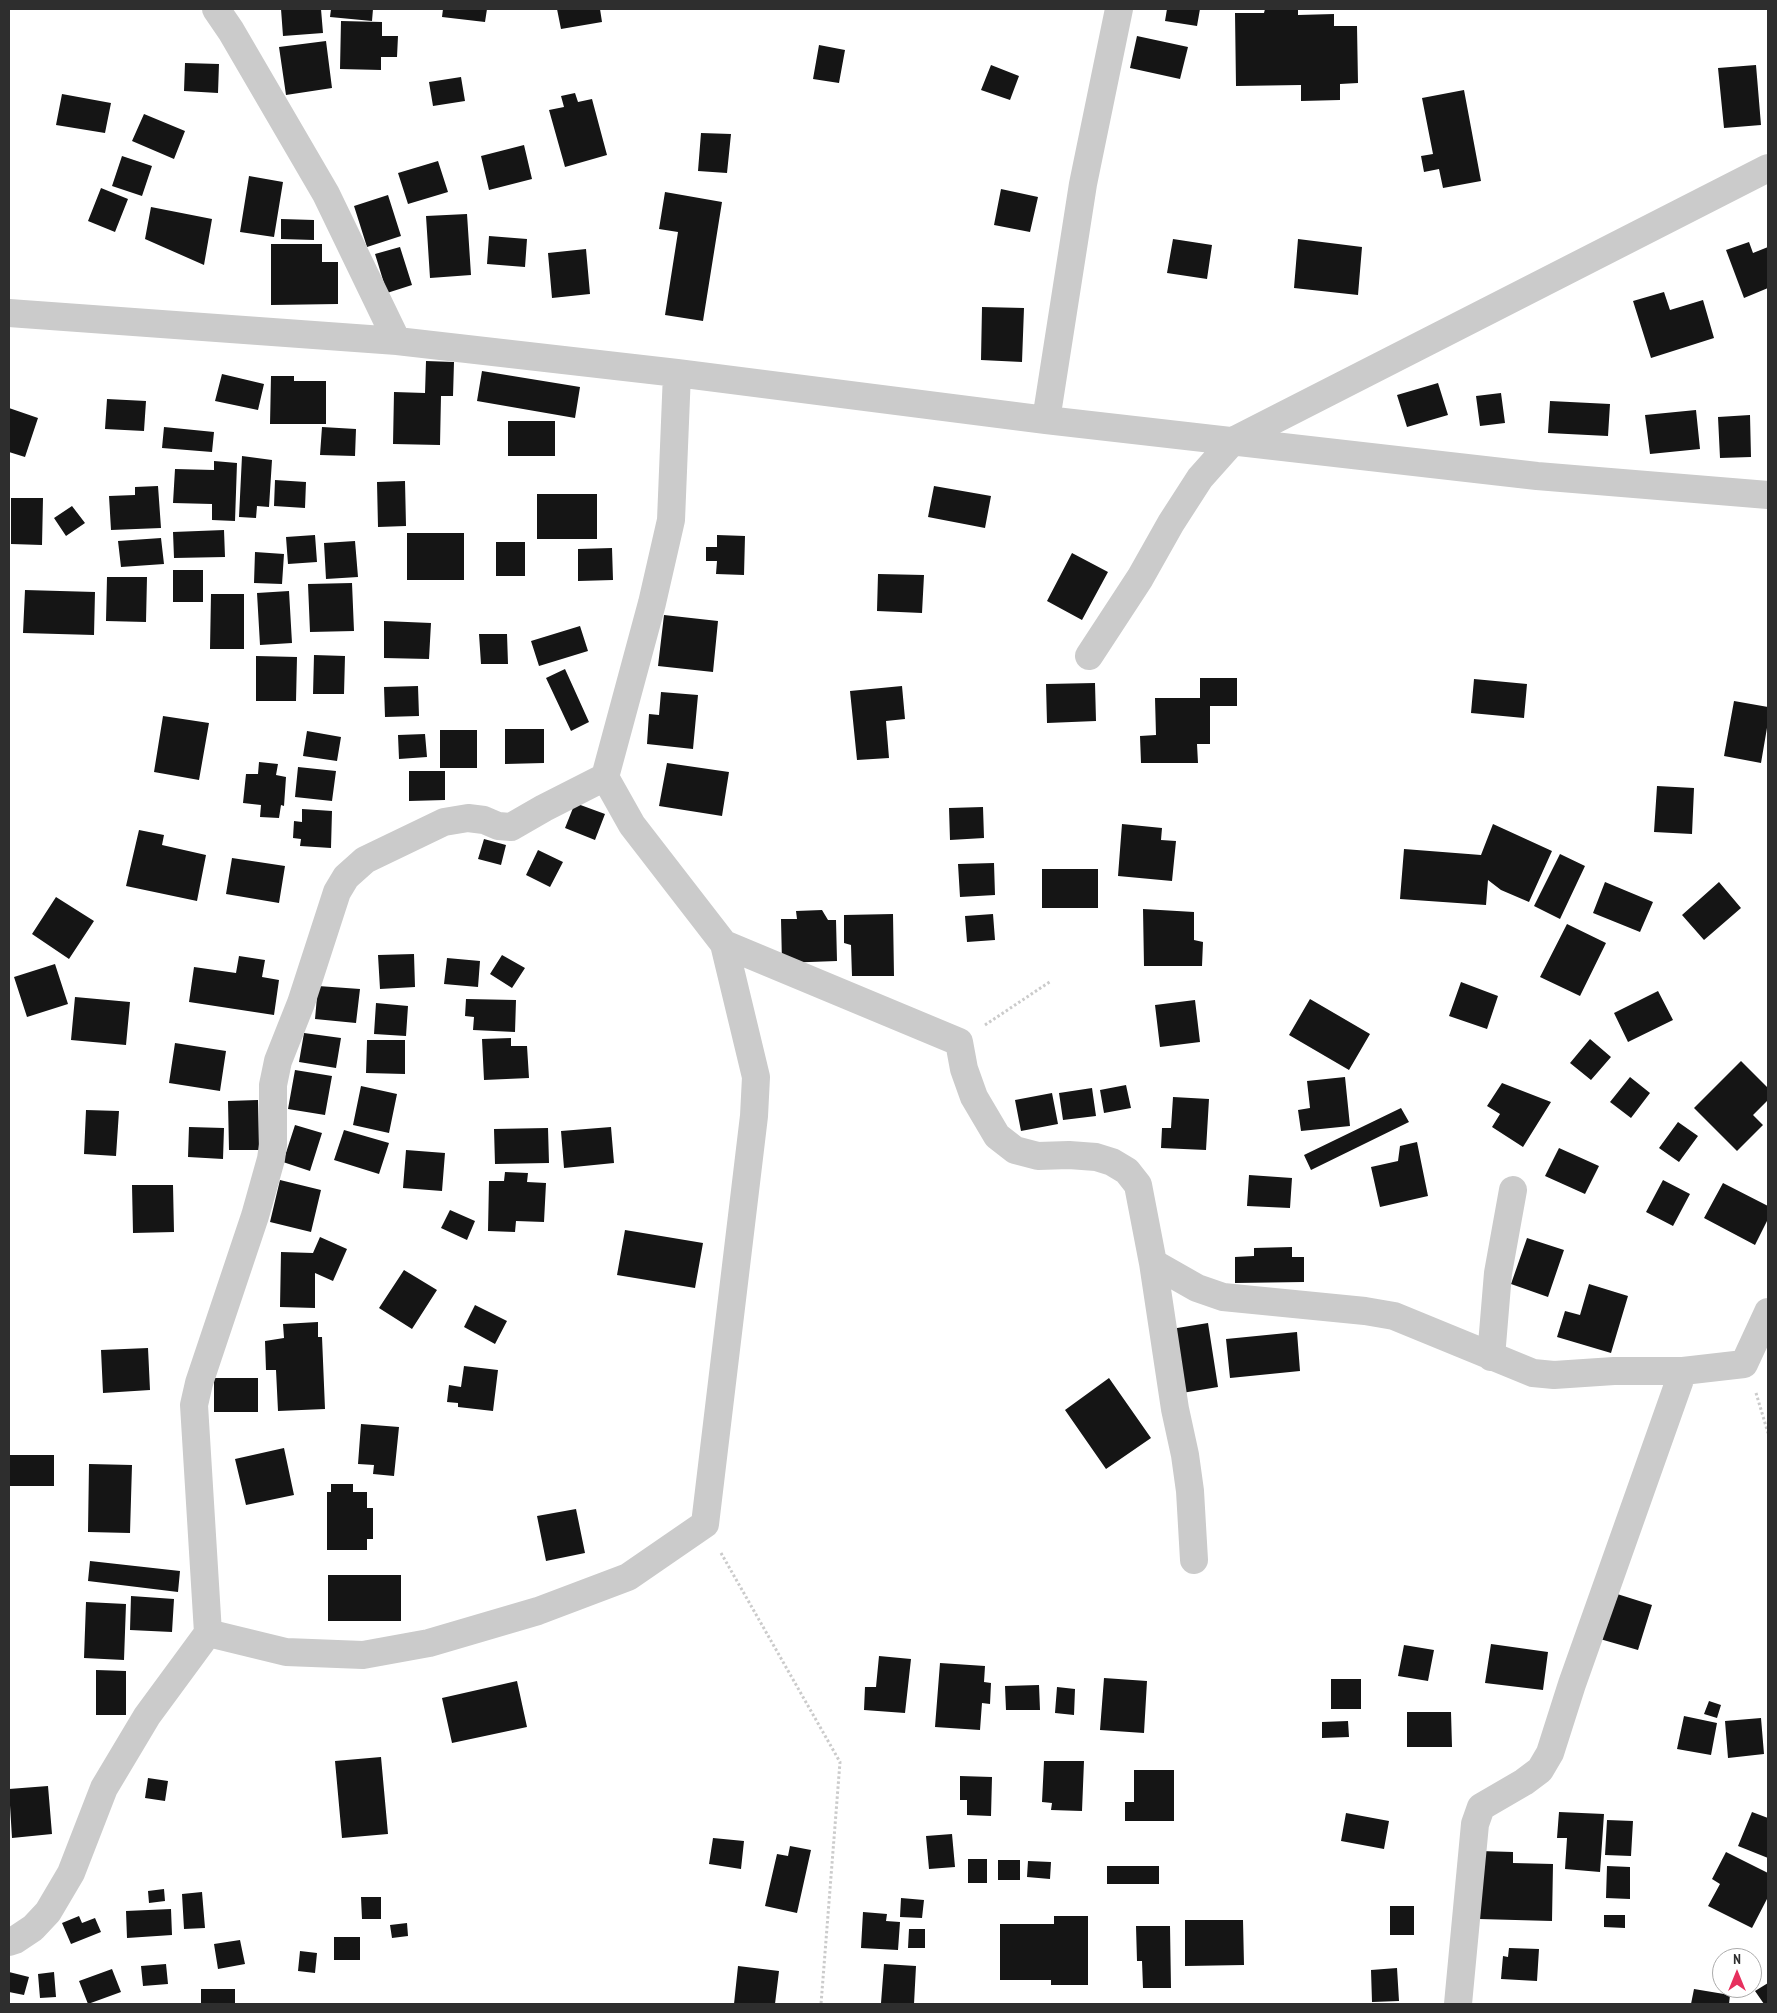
<!DOCTYPE html>
<style>
body{margin:0}
#map{position:relative;width:1777px;height:2013px;overflow:hidden;background:#fff;font-family:"PT Sans Narrow",sans-serif}
canvas{display:block}
.frame{position:absolute;inset:0;border:10px solid #2e2e2e;pointer-events:none}
.north{position:absolute;left:1712px;top:1948px;width:50px;height:50px;box-sizing:border-box;background:#fff;border:1px solid #ababab;border-radius:50%;rotate:0deg;font-size:14px;font-weight:700;line-height:20px;text-align:center;color:#2e2e2e}
.north::after{content:'';display:block;margin:auto;width:18px;height:22px;background:#e6305e;clip-path:polygon(50% 0,100% 100%,50% 72%,0 100%)}
</style>
<div id="map">
<canvas width="1777" height="2013"></canvas>
<div class="frame"></div>
<div class="north">N</div>
</div>
<script>
const ctx = document.querySelector('canvas').getContext('2d');
ctx.lineJoin = 'round';
function fillPath(path, color) { ctx.fillStyle = color; ctx.fill(path, 'evenodd'); }
const poly = rows => new Path2D(rows.map(r => 'M' + r).join(''));
function trace(path, color, width, dash) { ctx.strokeStyle = color; ctx.lineWidth = width; ctx.lineCap = dash ? 'butt' : 'round'; ctx.setLineDash(dash || []); ctx.stroke(path); }
const building = poly([
 [281,9,321,9,323,33,283,36],
 [331,9,373,9,372,21,330,17],
 [443,9,487,9,485,22,442,17],
 [557,9,600,9,602,22,561,29],
 [1167,9,1200,9,1197,26,1165,21],
 [1265,9,1298,9,1298,15,1334,14,1334,26,1357,26,1358,83,1340,84,1340,100,1301,101,1301,85,1236,86,1235,13,1264,13],
 [341,21,382,22,382,36,398,36,397,57,381,57,381,70,340,69],
 [1137,36,1188,47,1180,79,1130,68],
 [326,41,332,88,286,95,279,47],
 [819,45,845,50,839,83,813,79],
 [185,63,219,64,218,93,184,91],
 [991,65,1019,76,1010,100,981,90],
 [1756,65,1761,125,1724,128,1718,68],
 [461,77,465,101,433,106,429,82],
 [1464,90,1481,181,1443,188,1439,169,1424,172,1421,156,1433,154,1422,98],
 [575,93,578,102,592,99,607,155,565,167,549,110,564,107,561,96],
 [62,94,111,103,105,133,56,125],
 [144,114,185,131,174,159,132,141],
 [701,133,731,134,727,173,698,171],
 [524,145,532,179,489,190,481,156],
 [122,156,152,166,142,196,112,186],
 [438,161,448,192,408,204,398,173],
 [249,176,283,182,274,237,240,232],
 [101,188,128,199,115,232,88,221],
 [1001,189,1038,197,1030,232,994,225],
 [665,192,722,202,703,321,665,315,678,232,659,229],
 [388,195,401,236,367,247,354,206],
 [151,207,212,219,204,265,145,239],
 [467,214,471,275,430,278,426,216],
 [281,219,314,220,314,240,281,239],
 [489,236,527,239,525,267,487,264],
 [1173,239,1212,245,1207,279,1167,273],
 [1298,239,1362,247,1358,295,1294,288],
 [1749,242,1753,253,1768,247,1768,288,1744,298,1726,250],
 [271,244,322,244,322,262,338,262,338,304,271,305],
 [400,247,412,285,387,293,375,254],
 [586,249,590,294,552,298,548,253],
 [1664,292,1670,310,1703,300,1714,338,1651,358,1633,301],
 [982,307,1024,308,1022,362,981,360],
 [426,361,454,362,453,396,441,396,440,445,393,444,394,392,425,393],
 [482,371,580,387,575,418,477,401],
 [222,374,264,384,258,410,215,401],
 [271,376,294,376,294,381,326,381,326,424,270,424],
 [1438,383,1448,415,1407,427,1397,395],
 [1501,393,1505,423,1480,426,1476,396],
 [107,399,146,401,144,431,105,429],
 [1550,401,1610,404,1608,436,1548,433],
 [9,408,38,418,25,457,9,452],
 [1696,410,1700,449,1650,454,1645,415],
 [1750,415,1751,457,1720,458,1718,417],
 [508,421,555,421,555,456,508,456],
 [164,427,214,432,212,452,162,448],
 [322,427,356,429,355,456,320,455],
 [242,456,272,460,269,507,257,506,256,518,239,517],
 [214,461,237,463,235,521,212,520,212,504,173,503,175,469,214,470],
 [275,480,306,482,305,508,274,506],
 [405,481,406,526,378,527,377,482],
 [158,486,161,528,111,530,109,496,135,495,135,487],
 [934,486,991,496,985,528,928,517],
 [537,494,597,494,597,539,537,539],
 [11,498,43,498,42,545,11,544],
 [72,506,85,523,66,536,54,518],
 [224,530,225,557,174,558,173,532],
 [407,533,464,533,464,580,407,580],
 [315,535,317,562,288,564,286,537],
 [717,535,745,536,744,575,716,574,717,561,706,561,706,547,717,547],
 [161,538,164,564,121,567,118,541],
 [355,541,358,577,326,579,324,543],
 [496,542,525,542,525,576,496,576],
 [612,548,613,580,578,581,578,549],
 [255,552,284,554,282,584,254,583],
 [1072,553,1108,572,1082,620,1047,601],
 [173,570,203,570,203,602,173,602],
 [878,574,924,575,922,613,877,611],
 [107,577,147,577,146,622,106,621],
 [352,583,354,631,310,632,308,584],
 [25,590,95,592,94,635,23,633],
 [289,591,292,643,260,645,257,593],
 [211,594,244,594,244,649,210,649],
 [664,615,718,621,713,672,658,666],
 [384,621,431,623,429,659,384,658],
 [580,626,588,651,539,666,531,641],
 [479,634,507,634,508,664,481,664],
 [314,655,345,656,344,694,313,694],
 [256,656,297,657,296,701,256,701],
 [565,669,589,722,571,731,546,678],
 [1200,678,1237,678,1237,706,1210,706,1210,744,1197,744,1198,763,1141,763,1140,736,1156,735,1155,698,1200,698],
 [1474,679,1527,684,1524,718,1471,713],
 [1095,683,1096,721,1047,723,1046,684],
 [418,686,419,716,385,717,384,687],
 [902,686,905,719,886,721,889,758,857,760,850,691],
 [661,692,698,695,693,749,647,744,649,714,659,715],
 [1734,701,1768,707,1768,722,1761,763,1724,756],
 [163,716,209,723,199,780,154,772],
 [505,729,544,729,544,763,505,764],
 [440,730,477,730,477,768,440,768],
 [307,731,341,737,337,761,303,756],
 [425,734,427,757,399,759,398,735],
 [259,762,278,764,276,775,286,777,284,806,281,805,279,818,260,817,261,805,243,803,246,774,258,774],
 [667,763,729,772,722,816,659,806],
 [298,767,336,771,332,801,295,797],
 [409,771,445,771,445,800,409,801],
 [1657,786,1694,788,1692,834,1654,832],
 [575,803,605,814,595,840,565,828],
 [983,807,984,838,950,840,949,808],
 [302,809,332,811,331,848,300,846,301,839,293,838,294,821,302,822],
 [1122,824,1162,828,1161,840,1176,841,1172,881,1118,876],
 [1493,824,1552,851,1529,902,1501,890,1488,880,1486,905,1400,899,1404,849,1481,855],
 [139,830,164,835,162,845,206,855,197,901,126,886],
 [484,839,506,845,501,865,478,859],
 [538,850,563,862,550,887,526,875],
 [1560,854,1585,866,1560,919,1534,906],
 [232,858,285,866,279,903,226,894],
 [994,863,995,895,960,897,958,864],
 [1042,869,1098,869,1098,908,1042,908],
 [1605,882,1653,902,1640,932,1593,913],
 [1719,882,1741,908,1704,940,1682,915],
 [56,897,94,921,69,959,32,934],
 [1143,909,1194,912,1194,940,1203,942,1202,966,1144,966],
 [822,910,828,920,836,920,837,961,782,963,781,919,797,919,796,911],
 [893,914,894,976,852,976,851,945,844,943,844,915],
 [993,914,995,940,967,942,965,916],
 [1567,924,1606,943,1580,996,1540,977],
 [414,954,415,987,380,989,378,955],
 [502,955,525,968,512,988,490,974],
 [239,956,265,960,262,977,279,980,274,1015,189,1002,194,967,236,973],
 [447,958,480,961,478,987,444,984],
 [55,964,68,1004,27,1017,14,977],
 [1461,982,1498,996,1487,1029,1449,1016],
 [318,986,360,989,356,1023,315,1019],
 [1658,991,1673,1020,1628,1042,1614,1013],
 [75,997,130,1002,126,1045,71,1040],
 [466,999,516,1000,515,1032,473,1030,474,1017,465,1016],
 [1310,999,1370,1034,1349,1070,1289,1035],
 [1195,1000,1200,1042,1160,1047,1155,1005],
 [376,1003,408,1006,406,1036,374,1034],
 [304,1033,341,1038,336,1068,299,1062],
 [511,1038,511,1046,527,1046,529,1078,484,1080,482,1039],
 [1590,1039,1611,1057,1591,1080,1570,1063],
 [367,1040,405,1040,405,1074,366,1073],
 [175,1043,226,1051,220,1091,169,1083],
 [1741,1061,1768,1088,1768,1100,1753,1115,1763,1125,1737,1151,1694,1108],
 [295,1070,332,1076,325,1115,288,1109],
 [1345,1077,1350,1126,1301,1131,1298,1110,1310,1108,1307,1081],
 [1630,1077,1650,1093,1631,1118,1610,1102],
 [1502,1083,1551,1102,1523,1147,1492,1127,1500,1114,1487,1106],
 [1126,1085,1131,1108,1104,1113,1100,1090],
 [361,1086,397,1094,389,1133,353,1125],
 [1092,1088,1096,1116,1063,1120,1059,1093],
 [1052,1093,1058,1124,1021,1131,1015,1100],
 [1173,1097,1209,1099,1206,1150,1161,1148,1162,1128,1171,1128],
 [258,1100,259,1150,229,1150,228,1101],
 [1401,1108,1409,1122,1311,1170,1304,1155],
 [86,1110,119,1111,116,1156,84,1154],
 [1678,1122,1698,1136,1679,1162,1659,1148],
 [295,1125,322,1133,310,1171,283,1162],
 [189,1127,224,1128,223,1159,188,1157],
 [611,1127,614,1163,564,1168,561,1131],
 [548,1128,549,1163,495,1164,494,1129],
 [344,1130,389,1143,379,1174,334,1160],
 [1417,1142,1428,1196,1380,1207,1371,1167,1398,1161,1400,1146],
 [1559,1148,1599,1166,1585,1194,1545,1176],
 [406,1150,445,1153,442,1191,403,1188],
 [505,1172,528,1173,527,1182,546,1183,544,1222,516,1221,515,1232,488,1231,489,1181,504,1181],
 [1249,1175,1292,1178,1290,1208,1247,1206],
 [280,1180,321,1190,311,1232,270,1222],
 [1663,1180,1690,1194,1673,1226,1646,1212],
 [1723,1183,1768,1206,1768,1219,1755,1245,1704,1218],
 [132,1185,173,1185,174,1232,133,1233],
 [450,1210,475,1221,467,1240,441,1228],
 [625,1230,703,1243,695,1288,617,1275],
 [320,1237,347,1249,333,1281,315,1273,315,1308,280,1307,281,1252,313,1253],
 [1527,1238,1564,1250,1548,1297,1511,1284],
 [1292,1247,1292,1257,1304,1257,1304,1282,1235,1283,1235,1257,1254,1256,1254,1248],
 [404,1270,437,1290,412,1329,379,1308],
 [1589,1284,1628,1296,1611,1353,1557,1337,1565,1311,1580,1315],
 [475,1305,507,1321,495,1344,464,1327],
 [318,1322,318,1337,322,1337,325,1409,278,1411,276,1370,266,1370,265,1341,284,1338,283,1324],
 [1208,1323,1218,1387,1182,1393,1171,1329],
 [1297,1332,1300,1371,1230,1378,1226,1339],
 [148,1348,150,1390,103,1393,101,1350],
 [464,1366,498,1370,493,1411,458,1407,458,1403,447,1402,449,1385,461,1387],
 [214,1378,258,1378,258,1412,214,1412],
 [1109,1378,1151,1438,1106,1469,1065,1410],
 [361,1424,399,1427,394,1476,373,1474,374,1465,358,1464],
 [284,1448,294,1495,246,1505,235,1459],
 [9,1455,54,1455,54,1486,9,1486],
 [89,1464,132,1465,130,1533,88,1532],
 [331,1484,353,1484,353,1492,367,1492,367,1508,373,1508,373,1539,367,1539,367,1550,327,1550,327,1492,331,1492],
 [576,1509,585,1553,546,1561,537,1516],
 [90,1561,180,1571,178,1592,88,1581],
 [328,1575,401,1575,401,1621,328,1621],
 [1614,1593,1652,1605,1638,1650,1600,1639],
 [131,1596,174,1599,172,1632,130,1630],
 [86,1602,126,1604,124,1660,84,1658],
 [1491,1644,1548,1652,1543,1690,1485,1683],
 [1404,1645,1434,1650,1428,1681,1398,1676],
 [879,1656,911,1659,905,1713,864,1710,865,1687,876,1687],
 [940,1663,985,1666,984,1682,991,1683,990,1704,982,1703,980,1730,935,1727],
 [96,1670,126,1671,126,1715,96,1715],
 [1104,1678,1147,1681,1144,1733,1100,1730],
 [1331,1679,1361,1679,1361,1709,1331,1709],
 [517,1681,527,1727,452,1743,442,1698],
 [1039,1685,1040,1710,1006,1710,1005,1686],
 [1057,1687,1075,1689,1074,1715,1055,1713],
 [1709,1701,1721,1705,1717,1718,1704,1714],
 [1407,1712,1451,1712,1452,1747,1407,1747],
 [1684,1716,1717,1723,1711,1755,1677,1749],
 [1761,1718,1764,1754,1728,1758,1725,1721],
 [1348,1721,1349,1737,1322,1738,1322,1722],
 [381,1757,388,1834,342,1838,335,1761],
 [1044,1761,1084,1761,1082,1811,1051,1810,1052,1803,1042,1802],
 [1134,1770,1174,1770,1174,1821,1125,1821,1125,1802,1134,1802],
 [960,1776,992,1777,991,1816,967,1815,967,1800,960,1800],
 [148,1778,168,1781,165,1801,145,1798],
 [48,1786,52,1834,12,1838,9,1789],
 [1559,1812,1604,1814,1600,1872,1565,1869,1567,1838,1557,1838],
 [1752,1812,1768,1818,1768,1858,1738,1846],
 [1346,1813,1389,1821,1384,1849,1341,1841],
 [1607,1820,1633,1821,1631,1856,1605,1855],
 [952,1834,955,1867,929,1869,926,1836],
 [713,1838,744,1841,741,1869,709,1864],
 [790,1846,811,1850,797,1913,765,1906,777,1854,788,1856],
 [1480,1851,1513,1852,1513,1863,1553,1864,1552,1921,1479,1919],
 [1726,1852,1768,1873,1768,1897,1752,1928,1708,1906,1720,1884,1712,1879],
 [968,1859,987,1859,987,1883,968,1883],
 [998,1860,1020,1860,1020,1880,998,1880],
 [1028,1861,1051,1862,1050,1879,1027,1877],
 [1107,1866,1159,1866,1159,1884,1107,1884],
 [1607,1866,1630,1867,1630,1899,1606,1898],
 [164,1889,165,1901,149,1903,148,1891],
 [202,1892,205,1928,184,1929,182,1894],
 [361,1897,381,1897,381,1919,362,1919],
 [901,1898,924,1900,922,1918,900,1917],
 [1390,1906,1414,1906,1414,1935,1390,1935],
 [171,1909,172,1935,127,1938,126,1911],
 [863,1912,887,1914,886,1921,900,1922,898,1950,861,1948],
 [1604,1915,1625,1915,1625,1928,1604,1927],
 [79,1916,82,1923,95,1918,101,1932,71,1944,62,1923],
 [1054,1916,1088,1916,1088,1985,1051,1985,1051,1980,1000,1980,1000,1924,1054,1924],
 [1185,1920,1243,1920,1244,1965,1185,1966],
 [407,1923,408,1936,392,1938,390,1925],
 [1136,1926,1170,1926,1171,1988,1143,1988,1142,1961,1137,1961],
 [909,1929,925,1929,925,1948,908,1948],
 [334,1937,360,1937,360,1960,334,1960],
 [240,1940,245,1964,218,1969,214,1944],
 [1509,1948,1539,1949,1537,1981,1501,1979,1503,1956,1508,1957],
 [300,1951,317,1953,315,1973,298,1971],
 [166,1964,168,1984,143,1986,141,1966],
 [884,1964,916,1966,914,2004,881,2003],
 [738,1966,779,1971,775,2004,734,2004],
 [1397,1968,1399,2001,1372,2002,1371,1970],
 [112,1969,121,1992,88,2004,79,1981],
 [9,1972,29,1977,24,1995,9,1992],
 [54,1972,56,1997,40,1998,38,1974],
 [1768,1983,1768,2004,1764,2004,1755,1991],
 [201,1989,235,1989,235,2004,201,2004],
 [1694,1989,1730,1995,1729,2004,1691,2004]
]);
const path = poly([
 [985,1025,1051,981],
 [1756,1393,1768,1433],
 [721,1553,840,1762,821,2004]
]);
const street = poly([
 [216,9,231,31,326,194,397,341],
 [9,313,397,341,677,373,1046,420,1537,476,1768,495],
 [1046,420,1083,184,1119,9],
 [1089,656,1140,578,1171,523,1200,478,1233,441,1768,168],
 [724,944,959,1042,964,1069,974,1097,997,1136,1015,1150,1038,1156,1069,1155,1096,1157,1112,1162,1127,1171,1138,1185,1153,1263,1197,1288,1223,1297,1365,1311,1394,1316,1533,1373,1554,1375,1614,1371,1683,1371,1744,1364,1768,1312],
 [1153,1263,1175,1409,1185,1455,1190,1491,1194,1560],
 [1491,1357,1498,1273,1513,1190],
 [208,1633,286,1652,363,1655,429,1643,538,1611,628,1577,705,1524,754,1116,756,1077,724,944,632,825,605,777,652,603,671,520,677,373],
 [9,1942,15,1940,33,1928,48,1912,71,1873,104,1788,147,1716,208,1633,194,1405,199,1383,255,1216,271,1159,273,1145,273,1085,278,1061,301,1003,337,892,346,877,365,860,444,822,468,818,484,820,498,826,511,827,544,808,605,777],
 [1458,2004,1475,1824,1481,1807,1524,1782,1540,1770,1550,1753,1572,1684,1683,1371]
]);
fillPath(building, '#151515');
trace(path, '#cbcbcb', 3, [2.5, 2.5]);
trace(street, '#cbcbcb', 28);
</script>
